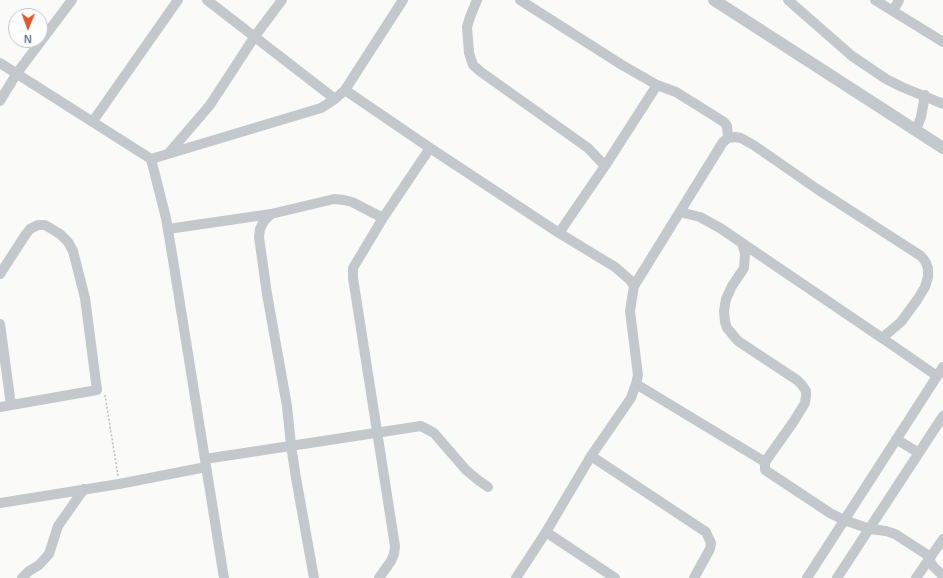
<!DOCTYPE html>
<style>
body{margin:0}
#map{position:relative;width:943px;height:578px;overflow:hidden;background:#fafaf8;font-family:Arial,sans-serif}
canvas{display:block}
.north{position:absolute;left:8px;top:8px;width:40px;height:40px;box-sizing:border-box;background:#fff;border:1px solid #c1c8cd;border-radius:50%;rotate:181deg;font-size:11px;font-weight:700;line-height:16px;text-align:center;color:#657683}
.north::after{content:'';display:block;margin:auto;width:14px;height:18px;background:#e4572e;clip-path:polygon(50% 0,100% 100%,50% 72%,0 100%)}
</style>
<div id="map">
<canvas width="943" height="578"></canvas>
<div class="north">N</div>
</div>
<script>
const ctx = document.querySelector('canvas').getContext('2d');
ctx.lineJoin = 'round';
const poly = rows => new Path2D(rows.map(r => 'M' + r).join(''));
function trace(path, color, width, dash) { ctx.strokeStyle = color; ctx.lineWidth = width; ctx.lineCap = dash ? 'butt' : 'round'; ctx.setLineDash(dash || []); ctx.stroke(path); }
const path = poly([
 [105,395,118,476]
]);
const minor = poly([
 [207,0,335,99],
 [477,0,470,17,467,27,469,53,473,65,481,72,588,148,605,166],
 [520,0,622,65,657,85],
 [788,0,852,56,886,79,902,87,943,104],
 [875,0,943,42],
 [893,11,899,0],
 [0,63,151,159],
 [345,90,430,148,559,233,615,267,630,280,634,286,630,311,638,375,636,384,631,398,591,456,546,532,516,578],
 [0,101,17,73,72,0],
 [93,121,178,0],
 [916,130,921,117,925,95],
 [168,154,210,105,255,36,282,0],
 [680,212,700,217,720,228,882,338],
 [271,214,334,199,344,200,352,202,383,218],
 [168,229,271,214,264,221,260,229,259,237,267,294,287,406,291,445,296,478,314,578],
 [559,233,605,166,657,85,676,92,724,122,727,126,728,138],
 [742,243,745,254,744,268,732,286,726,299,724,311,725,322,727,328,738,341,797,380,802,385,806,391,806,396,805,403,794,421,765,462,765,470,830,513,844,520,870,529,886,531,895,534,926,554,933,566,943,576],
 [0,274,26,234,30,229,38,225,45,225,60,234,68,242,73,251,85,298,97,390,0,407],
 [634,286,723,142,728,138,735,137,741,138,755,146,817,189,921,256,925,261,928,268,928,277,925,287,917,300,901,322,882,338,937,376],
 [0,324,11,405],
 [636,384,765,462],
 [896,439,919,453],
 [591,456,706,532,711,543,710,549,694,578],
 [205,459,421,426,434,433,466,470,478,480,488,487],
 [0,503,119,484,206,467],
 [546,532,615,578],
 [22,578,29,571,39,565,49,554,58,526,84,489],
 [224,578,173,260,166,218,151,159,321,108,335,99,345,90,403,0],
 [379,578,391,561,394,554,395,546,353,278,353,268,383,218,430,148],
 [807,578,943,367],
 [837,578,943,416],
 [916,578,943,539]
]);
const tertiary = poly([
 [714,0,943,148]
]);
trace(path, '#bbbfc2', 1.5, [2, 2]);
trace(minor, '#c3c8cc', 10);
trace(tertiary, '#c3c8cc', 12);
</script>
